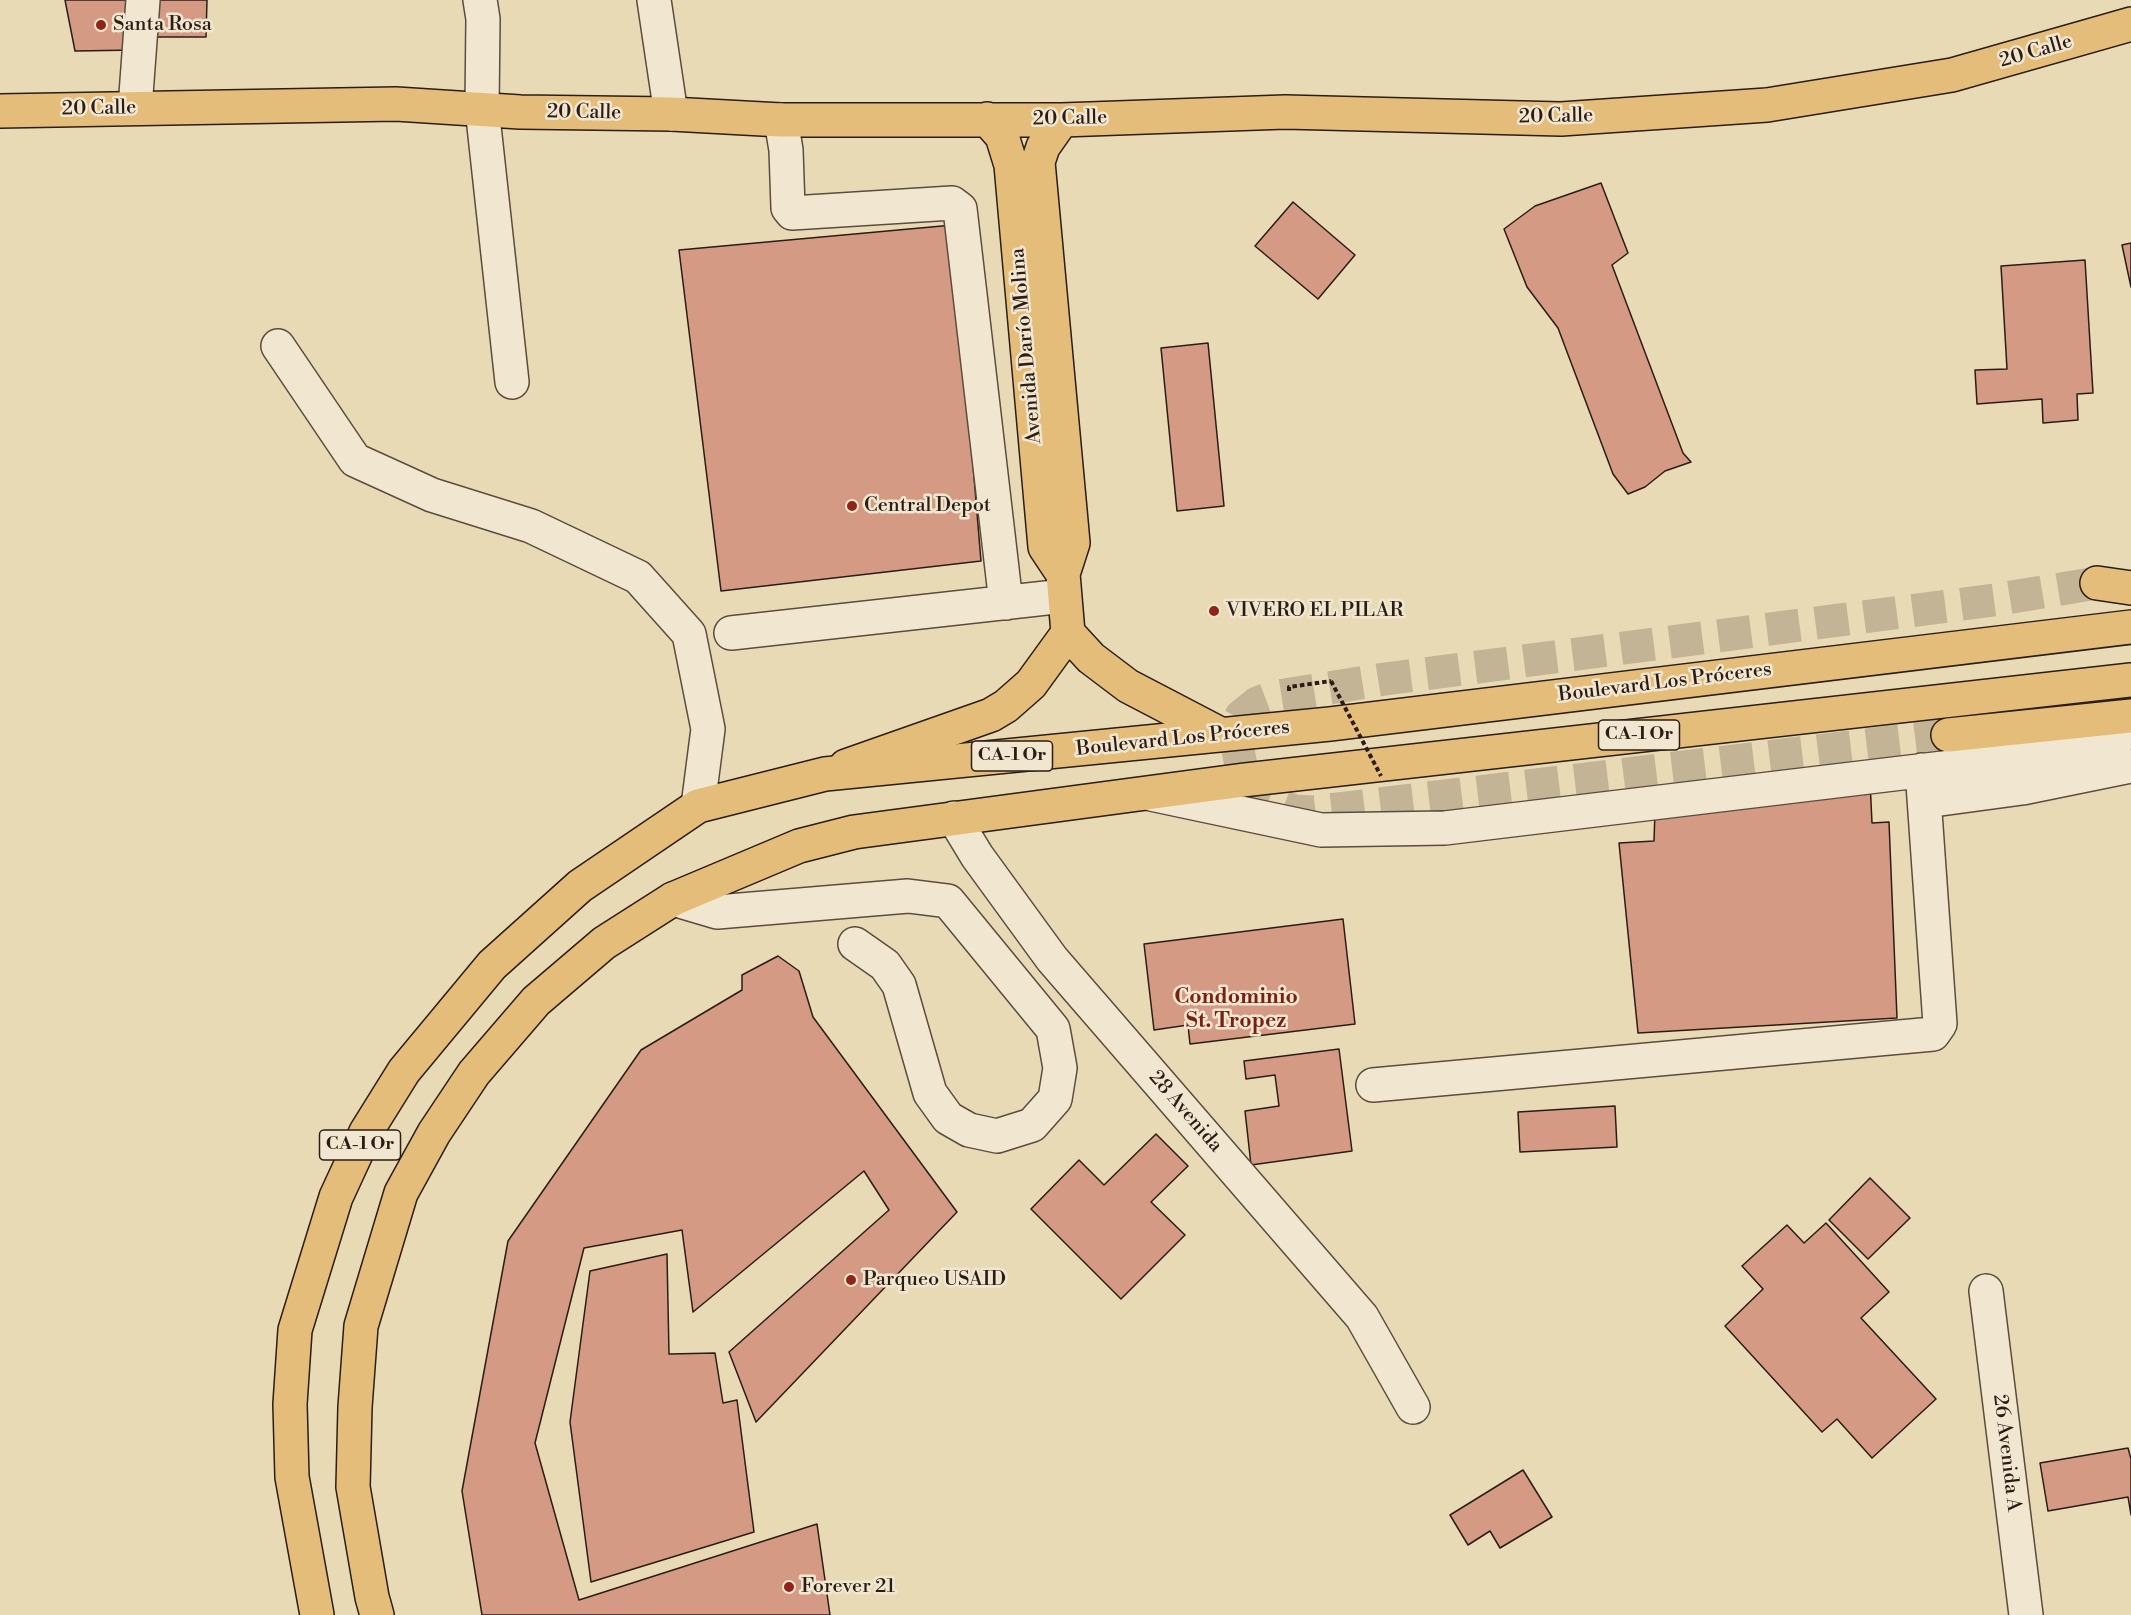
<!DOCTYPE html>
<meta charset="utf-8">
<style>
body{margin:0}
canvas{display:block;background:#e9dab6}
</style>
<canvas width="2131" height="1615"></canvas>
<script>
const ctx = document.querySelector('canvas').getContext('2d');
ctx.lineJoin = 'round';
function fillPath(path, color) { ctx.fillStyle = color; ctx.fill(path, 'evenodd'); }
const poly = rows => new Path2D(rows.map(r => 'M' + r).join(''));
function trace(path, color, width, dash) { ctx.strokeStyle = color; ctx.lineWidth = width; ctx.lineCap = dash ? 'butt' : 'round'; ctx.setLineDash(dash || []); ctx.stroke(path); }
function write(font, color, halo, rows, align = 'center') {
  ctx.font = font + ' "Libre Bodoni",serif'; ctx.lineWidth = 5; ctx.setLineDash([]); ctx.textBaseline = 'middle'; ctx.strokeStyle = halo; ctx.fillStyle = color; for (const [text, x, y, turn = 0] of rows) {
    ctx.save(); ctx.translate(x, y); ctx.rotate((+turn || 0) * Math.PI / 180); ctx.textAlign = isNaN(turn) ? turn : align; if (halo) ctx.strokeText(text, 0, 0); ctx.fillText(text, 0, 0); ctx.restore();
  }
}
const building = poly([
 [65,0,128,0,137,50,75,51,65,0],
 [148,0,207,0,206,37,147,37,148,0],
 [1601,183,1628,253,1612,265,1683,453,1691,462,1665,471,1645,487,1628,494,1613,474,1558,328,1527,287,1504,229,1535,206,1601,183],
 [1293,202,1355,255,1318,299,1255,246,1293,202],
 [953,225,981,561,721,591,679,250,953,225],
 [2131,243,2131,287,2122,245,2131,243],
 [2085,260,2093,393,2077,394,2078,420,2043,423,2042,399,1977,404,1975,370,2007,369,2001,266,2085,260],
 [1208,343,1224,506,1177,511,1161,348,1208,343],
 [1870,781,1872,823,1889,822,1897,1018,1638,1033,1619,843,1654,841,1655,811,1870,781],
 [1343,919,1355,1024,1190,1044,1188,1025,1154,1030,1144,944,1343,919],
 [778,956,799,971,813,1017,957,1212,756,1422,729,1352,889,1210,864,1171,693,1312,682,1230,584,1248,535,1443,579,1600,817,1524,830,1615,482,1615,462,1491,508,1241,641,1050,742,990,742,975,778,956],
 [1339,1049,1352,1151,1251,1165,1245,1111,1279,1106,1275,1075,1246,1079,1244,1061,1339,1049],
 [1615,1106,1617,1147,1520,1152,1518,1112,1615,1106],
 [1156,1134,1188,1166,1151,1202,1185,1235,1121,1299,1031,1209,1079,1160,1104,1185,1156,1134],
 [1870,1178,1910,1218,1868,1259,1829,1220,1870,1178],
 [1826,1223,1889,1292,1861,1318,1936,1399,1872,1458,1837,1419,1822,1432,1725,1326,1763,1289,1742,1266,1787,1225,1804,1243,1826,1223],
 [667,1254,669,1354,715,1353,723,1403,737,1400,754,1532,591,1582,570,1422,590,1271,667,1254],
 [2128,1448,2131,1459,2131,1515,2128,1497,2048,1511,2040,1463,2128,1448],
 [1523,1470,1552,1517,1500,1548,1490,1531,1468,1545,1450,1515,1523,1470]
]);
const highwayTunnel = poly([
 [1948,735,1313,812,1294,811,1255,796,1244,781,1234,729,1241,716,1257,703,1273,697,1385,679,1994,600,2097,583]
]);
const path = poly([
 [1289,691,1289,687,1331,681]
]);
const minor = poly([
 [480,0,483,19,482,108,512,382],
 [654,0,671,114],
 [135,108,143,0],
 [781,120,786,150,788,208,792,213,952,203,960,209,1006,603],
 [278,346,355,460,432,495,531,526,638,577,689,634,708,729,698,806],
 [731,633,1064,596],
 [1151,794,1321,830,1445,828,2018,759,2100,744,2131,731],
 [1926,801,2022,788,2131,766],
 [954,818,977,856,1052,959,1362,1317,1413,1407],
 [673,899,717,912,908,896,948,901,1053,1029,1060,1068,1055,1099,1032,1125,997,1136,969,1130,948,1118,930,1093,899,985,885,965,855,944],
 [1373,1085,1933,1034,1940,1024,1922,770],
 [1986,1291,2026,1615]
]);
const major = poly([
 [0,111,396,104,520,112,671,114,781,120,1062,120,1285,112,1561,119,1767,105,1952,75,2131,24],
 [987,119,1002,136,1011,165,1045,547,1063,574],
 [1062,120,1043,147,1038,162,1073,543,1063,574,1068,633,1091,658,1128,686,1218,733],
 [846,766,991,715,1006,706,1031,684,1068,633]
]);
const highway = poly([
 [2097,583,2131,588],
 [1948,735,2131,716],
 [317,1615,292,1477,290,1404,295,1330,336,1197,366,1132,404,1071,492,965,580,886,698,806,825,774,1330,724,2131,627],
 [377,1615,372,1597,353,1487,355,1407,361,1326,401,1193,434,1133,474,1073,536,1001,604,943,673,899,799,846,854,832,1244,780,2131,680]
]);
const pathBridge = poly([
 [1331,681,1381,776]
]);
const markers = [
 [101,25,6,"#8f2418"],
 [852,506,6,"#8f2418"],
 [1214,611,6,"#8f2418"],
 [851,1280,6,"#8f2418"],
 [789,1587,6,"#8f2418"]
];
const shields = [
 [1639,735,81],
 [1012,756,81],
 [360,1145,81]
];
const shieldNames = [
 ["CA-1 Or",1639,735],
 ["CA-1 Or",1012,756],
 ["CA-1 Or",360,1145]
];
const poiNames = [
 ["Santa Rosa",113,25],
 ["Central Depot",864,506],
 ["VIVERO EL PILAR",1226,611],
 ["Parqueo USAID",863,1280],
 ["Forever 21",801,1587]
];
const streetNames = [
 ["20 Calle",2036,52,-16],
 ["20 Calle",99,109,-1],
 ["20 Calle",584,113,1],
 ["20 Calle",1556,117,-1],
 ["20 Calle",1070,119,-1],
 ["Avenida Darío Molina",1027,346,-95],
 ["Boulevard Los Próceres",1665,683,-7],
 ["Boulevard Los Próceres",1183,739,-6],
 ["28 Avenida",1185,1112,49],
 ["26 Avenida A",2006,1453,83]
];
const neighbourhoodNames = [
 ["Condominio",1236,998],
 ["St. Tropez",1236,1022]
];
fillPath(building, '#d49a84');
trace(building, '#2c1c16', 1.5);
trace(highwayTunnel, '#c3b496', 33, [33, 16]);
trace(minor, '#5b4c3e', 36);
trace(major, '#2c1c16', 36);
trace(highway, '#2c1c16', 36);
trace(path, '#2c1c16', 4, [4.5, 3]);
trace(minor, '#f1e7d0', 33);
trace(major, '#e4bd7b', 33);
trace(highway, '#e4bd7b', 33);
trace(pathBridge, '#2c1c16', 4, [4.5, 3]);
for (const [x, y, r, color] of markers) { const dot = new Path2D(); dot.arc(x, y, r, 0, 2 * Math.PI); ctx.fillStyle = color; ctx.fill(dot); trace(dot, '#f1e7d0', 2); }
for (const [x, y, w] of shields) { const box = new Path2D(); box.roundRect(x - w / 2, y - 15, w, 30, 4.5); ctx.fillStyle = '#f1e7d0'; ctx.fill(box); trace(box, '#2c1c16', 1.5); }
write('bold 18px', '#2c1c16', null, shieldNames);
write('20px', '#2c1c16', '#f1e7d0', poiNames, 'left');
write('20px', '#2c1c16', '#f1e7d0', streetNames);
write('bold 21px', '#7a1f14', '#f1e7d0', neighbourhoodNames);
</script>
